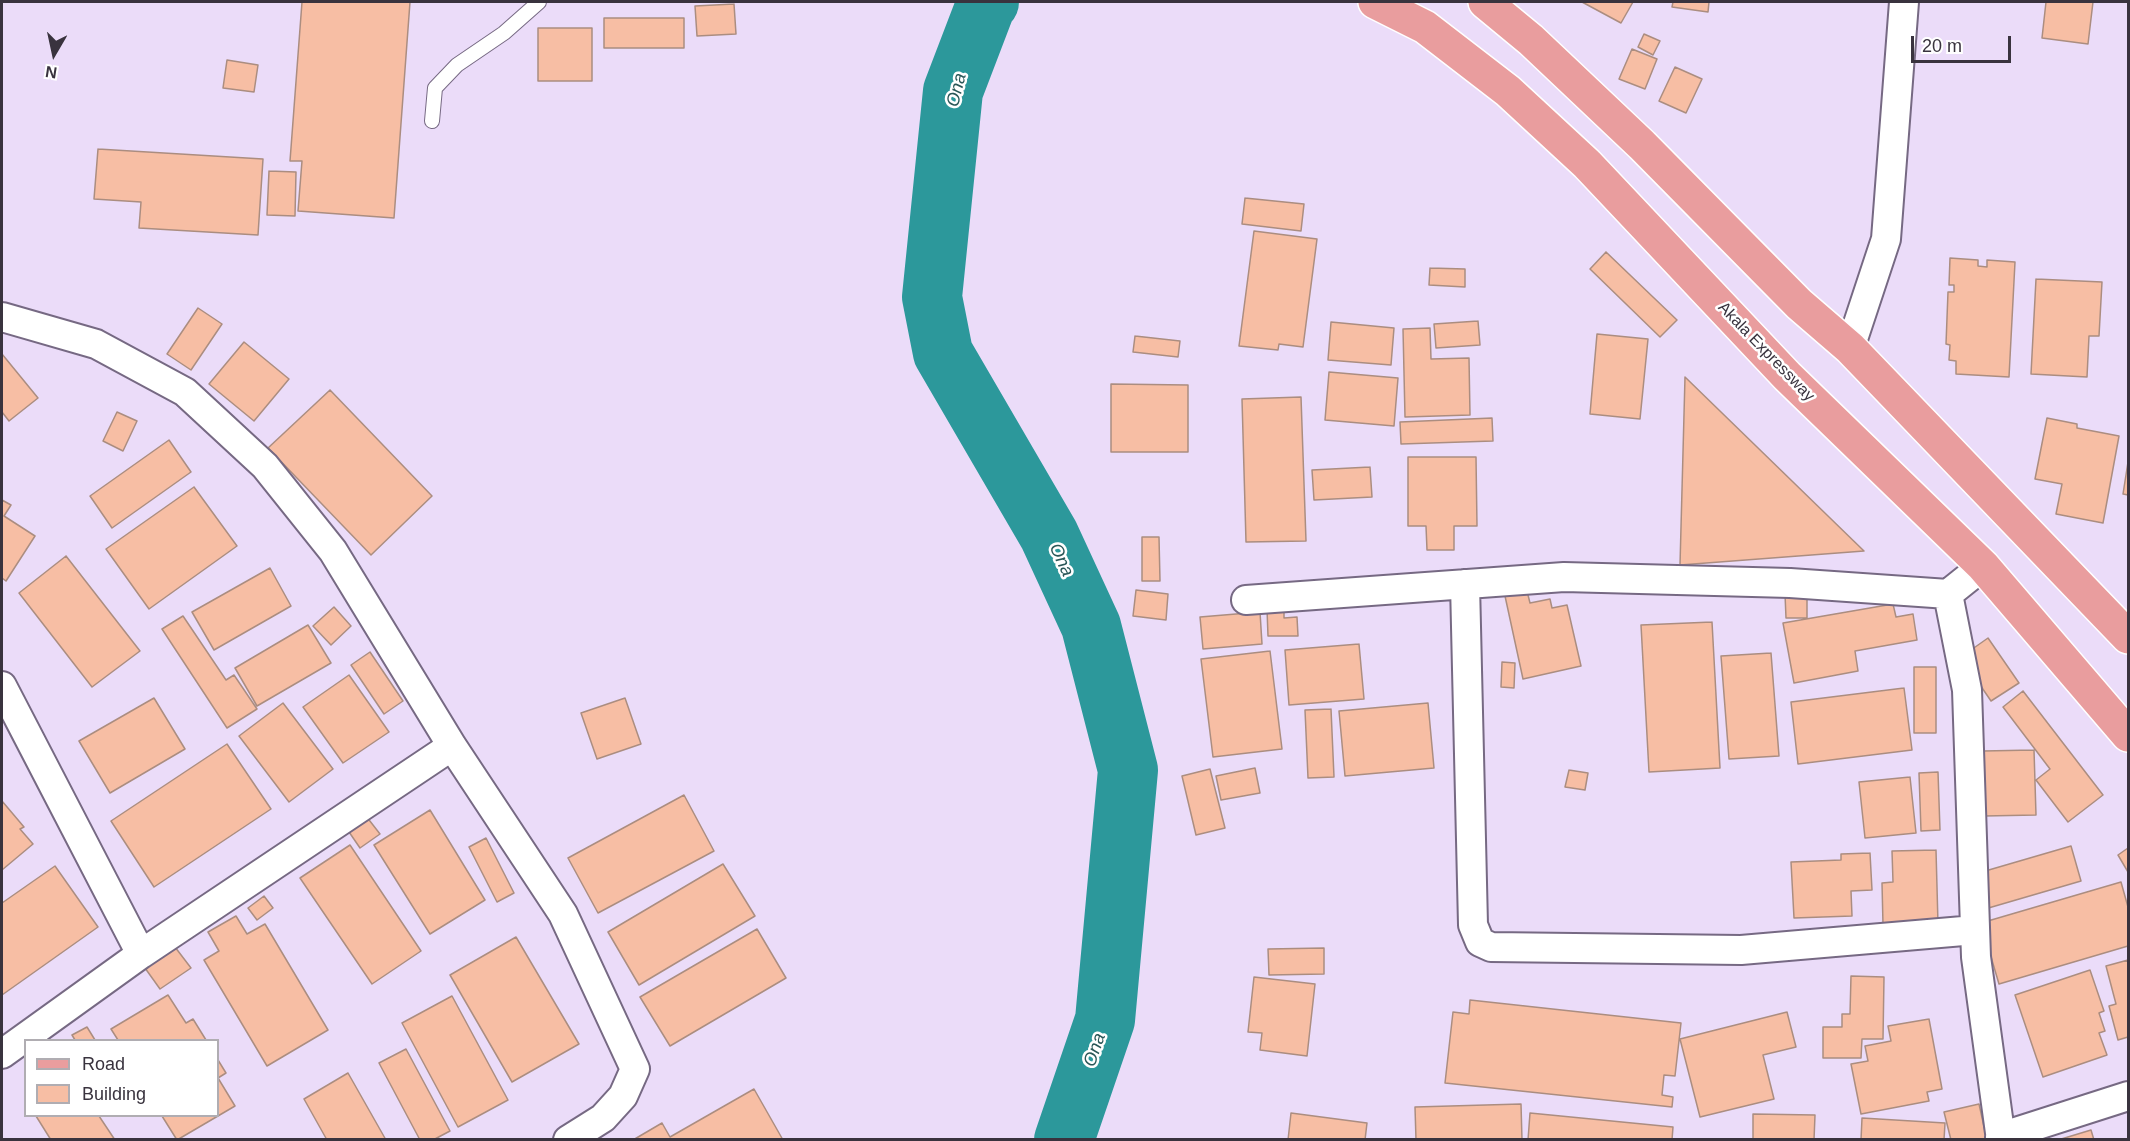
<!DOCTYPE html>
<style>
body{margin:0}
#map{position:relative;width:2130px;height:1141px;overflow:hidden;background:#ebdcf9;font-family:Arial,sans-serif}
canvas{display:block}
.frame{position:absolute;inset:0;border:3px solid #39333e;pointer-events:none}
.legend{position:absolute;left:24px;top:1039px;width:195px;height:78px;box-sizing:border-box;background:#fff;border:2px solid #b0adb2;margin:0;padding:8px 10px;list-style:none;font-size:18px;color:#39333e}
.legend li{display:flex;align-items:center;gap:12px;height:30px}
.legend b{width:30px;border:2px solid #b0adb2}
.north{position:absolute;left:24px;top:24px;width:60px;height:60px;-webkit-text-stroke:4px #fff;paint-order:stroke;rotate:189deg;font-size:16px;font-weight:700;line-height:24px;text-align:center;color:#39333e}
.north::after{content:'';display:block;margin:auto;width:21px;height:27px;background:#39333e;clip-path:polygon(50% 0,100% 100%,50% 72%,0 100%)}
.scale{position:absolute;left:1911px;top:36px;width:100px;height:27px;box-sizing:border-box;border:3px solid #39333e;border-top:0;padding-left:8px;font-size:18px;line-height:21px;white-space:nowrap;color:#39333e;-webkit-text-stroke:4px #fff;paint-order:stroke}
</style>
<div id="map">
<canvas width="2130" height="1141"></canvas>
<div class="frame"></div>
<ul class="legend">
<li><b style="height:8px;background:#e99d9e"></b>Road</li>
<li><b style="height:16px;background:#f7bea4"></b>Building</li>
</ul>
<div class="north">N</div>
<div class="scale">20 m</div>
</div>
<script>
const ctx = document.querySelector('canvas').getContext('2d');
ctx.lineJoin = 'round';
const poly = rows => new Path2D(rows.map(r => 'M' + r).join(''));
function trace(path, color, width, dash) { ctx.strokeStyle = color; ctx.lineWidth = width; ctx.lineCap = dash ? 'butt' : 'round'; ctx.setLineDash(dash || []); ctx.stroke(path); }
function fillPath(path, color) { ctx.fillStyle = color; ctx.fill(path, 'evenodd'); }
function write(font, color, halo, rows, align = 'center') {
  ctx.font = font + ' Arial,sans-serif'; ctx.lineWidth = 5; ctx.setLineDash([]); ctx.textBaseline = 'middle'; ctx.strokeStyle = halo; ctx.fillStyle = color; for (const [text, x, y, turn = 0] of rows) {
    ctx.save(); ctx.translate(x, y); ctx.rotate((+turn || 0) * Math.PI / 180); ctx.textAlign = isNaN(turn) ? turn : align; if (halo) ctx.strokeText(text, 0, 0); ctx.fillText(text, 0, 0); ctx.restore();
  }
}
const river = poly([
 [989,2,987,2,953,91,932,297,943,353,1049,535,1091,626,1128,770,1105,1020,1064,1140]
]);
const building = poly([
 [302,2,410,2,394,218,298,211,302,161,290,161,302,2],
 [1582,2,1633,2,1621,23,1582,2],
 [1673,2,1709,2,1708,12,1672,7,1673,2],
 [2046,2,2093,2,2088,44,2042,38,2046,2],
 [734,4,736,34,697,36,695,6,734,4],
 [604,18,684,18,684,48,604,48,604,18],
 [538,28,592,28,592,81,538,81,538,28],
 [1644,34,1660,41,1653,55,1638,47,1644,34],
 [1632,49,1657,59,1645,89,1619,79,1632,49],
 [227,60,258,65,254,92,223,88,227,60],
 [1675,67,1702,79,1686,113,1659,101,1675,67],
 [98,149,263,159,258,235,139,228,141,202,94,199,98,149],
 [269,171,296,172,295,216,267,215,269,171],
 [1245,198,1304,204,1301,231,1242,224,1245,198],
 [1254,231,1317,239,1303,347,1279,344,1278,350,1239,346,1254,231],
 [1606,252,1677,320,1660,337,1590,269,1606,252],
 [1950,258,1978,260,1978,266,1987,267,1987,260,2015,262,2009,377,1956,374,1956,361,1949,360,1950,345,1946,344,1948,292,1954,292,1954,285,1949,285,1950,258],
 [1430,268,1465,269,1465,287,1429,285,1430,268],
 [2036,279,2102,282,2099,336,2089,336,2087,377,2031,374,2036,279],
 [198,308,222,324,191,370,167,354,198,308],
 [1478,321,1480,345,1436,348,1434,324,1478,321],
 [1331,322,1394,328,1391,365,1328,360,1331,322],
 [1430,328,1431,359,1469,358,1470,415,1405,417,1403,329,1430,328],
 [1597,334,1648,339,1640,419,1590,414,1597,334],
 [1135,336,1180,341,1178,357,1133,352,1135,336],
 [244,342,289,379,254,421,209,384,244,342],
 [2,354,38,398,9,421,2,412,2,354],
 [1329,372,1398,378,1394,426,1325,420,1329,372],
 [1685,377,1864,551,1680,565,1685,377],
 [1111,384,1188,385,1188,452,1111,452,1111,384],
 [330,390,432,496,371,555,268,448,330,390],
 [1301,397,1306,541,1246,542,1242,399,1301,397],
 [117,412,137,421,123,451,103,441,117,412],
 [1492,418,1493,441,1401,444,1400,422,1492,418],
 [2047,418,2077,424,2077,428,2119,436,2103,523,2056,514,2062,484,2035,479,2047,418],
 [169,440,191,472,112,528,90,496,169,440],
 [1408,457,1476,457,1477,526,1454,526,1454,550,1427,550,1426,526,1408,526,1408,457],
 [2128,462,2128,495,2123,494,2128,462],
 [1370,467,1372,497,1314,500,1312,470,1370,467],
 [194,487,237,546,149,609,106,549,194,487],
 [2,500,11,505,4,516,35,536,6,581,2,578,2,500],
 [1142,537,1159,537,1160,581,1142,581,1142,537],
 [66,556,140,651,92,687,19,593,66,556],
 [270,568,291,606,214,650,192,612,270,568],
 [1136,590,1168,594,1166,620,1133,616,1136,590],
 [1527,591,1530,603,1550,599,1552,608,1567,605,1581,666,1523,679,1505,596,1527,591],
 [1785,594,1807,594,1807,618,1786,618,1785,594],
 [1893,604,1896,617,1913,614,1917,640,1855,651,1858,671,1794,683,1783,623,1893,604],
 [334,607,351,626,331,645,313,626,334,607],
 [1267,609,1284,609,1284,618,1297,617,1298,636,1268,636,1267,609],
 [1260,612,1262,644,1203,649,1200,617,1260,612],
 [183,616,226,680,234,675,257,709,227,728,162,629,183,616],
 [1712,622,1720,768,1649,772,1641,625,1712,622],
 [308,625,331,663,257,706,235,668,308,625],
 [1988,638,2019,683,1991,701,1961,657,1988,638],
 [1359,644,1364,699,1289,705,1285,650,1359,644],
 [1270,651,1282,749,1213,757,1201,659,1270,651],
 [370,652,403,701,384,714,351,665,370,652],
 [1771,653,1779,756,1729,759,1721,656,1771,653],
 [1502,662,1515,663,1514,688,1501,687,1502,662],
 [1914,667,1936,667,1936,733,1914,733,1914,667],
 [349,675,389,732,343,763,303,707,349,675],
 [1904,688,1912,750,1798,764,1791,702,1904,688],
 [2023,691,2103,795,2068,822,2036,780,2050,769,2003,707,2023,691],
 [154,698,185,749,110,793,79,741,154,698],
 [625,698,641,744,597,759,581,713,625,698],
 [283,703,333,769,289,802,239,736,283,703],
 [1428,703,1434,768,1345,776,1339,711,1428,703],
 [1331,709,1334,777,1308,778,1305,710,1331,709],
 [227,744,271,809,154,887,111,821,227,744],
 [2034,750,2036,815,1984,816,1983,751,2034,750],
 [1255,768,1260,793,1221,800,1216,776,1255,768],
 [1210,769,1225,828,1196,835,1182,776,1210,769],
 [1569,770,1588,773,1585,790,1565,787,1569,770],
 [1938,772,1940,830,1921,831,1919,773,1938,772],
 [1910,777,1916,833,1865,838,1859,782,1910,777],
 [684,795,714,851,598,913,568,858,684,795],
 [2,801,24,827,20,829,33,844,2,870,2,801],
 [430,810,485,900,430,934,374,845,430,810],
 [366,816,380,834,360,848,347,829,366,816],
 [486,838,514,893,497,902,469,847,486,838],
 [350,845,421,951,372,984,300,878,350,845],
 [2071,846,2081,881,1985,909,1975,874,2071,846],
 [2128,848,2128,872,2118,855,2128,848],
 [1936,850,1938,924,1883,925,1882,883,1893,882,1892,851,1936,850],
 [1870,853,1872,890,1851,891,1852,916,1794,918,1791,862,1841,860,1841,854,1870,853],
 [723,864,755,916,639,985,608,932,723,864],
 [55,866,98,927,2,995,2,903,55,866],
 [2121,882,2128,907,2128,946,1999,984,1981,923,2121,882],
 [264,896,273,908,257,920,248,908,264,896],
 [236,916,247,934,265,924,328,1030,267,1066,204,960,219,951,208,932,236,916],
 [757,929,786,978,670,1046,640,997,757,929],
 [516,937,579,1044,512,1082,450,975,516,937],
 [175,947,191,968,160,989,145,968,175,947],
 [1324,948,1324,974,1269,975,1268,949,1324,948],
 [2128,960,2128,1037,2118,1040,2109,1006,2116,1004,2106,966,2128,960],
 [2090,970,2104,1011,2099,1013,2105,1031,2099,1033,2107,1055,2043,1077,2015,995,2090,970],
 [1851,976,1884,977,1883,1039,1862,1039,1861,1058,1823,1058,1823,1027,1842,1027,1842,1014,1850,1014,1851,976],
 [1254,977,1315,984,1307,1056,1260,1050,1262,1033,1248,1032,1254,977],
 [168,995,186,1023,193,1019,206,1040,118,1040,111,1029,168,995],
 [452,996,508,1100,458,1127,402,1023,452,996],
 [1470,1000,1681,1023,1675,1076,1664,1075,1662,1095,1673,1097,1672,1107,1445,1083,1453,1012,1469,1014,1470,1000],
 [1787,1012,1796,1047,1763,1055,1774,1099,1700,1117,1680,1039,1787,1012],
 [1929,1019,1942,1089,1927,1092,1929,1101,1861,1114,1851,1064,1868,1061,1865,1046,1891,1041,1888,1026,1929,1019],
 [87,1027,95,1040,75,1040,72,1035,87,1027],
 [406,1049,450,1131,433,1140,420,1140,379,1063,406,1049],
 [218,1060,226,1073,218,1078,235,1106,177,1140,162,1116,218,1116,218,1060],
 [348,1073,386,1140,327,1140,304,1099,348,1073],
 [754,1089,783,1140,633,1140,662,1123,670,1137,754,1089],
 [1521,1104,1522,1140,1416,1140,1415,1107,1521,1104],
 [1979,1104,1987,1140,1951,1140,1944,1112,1979,1104],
 [1291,1113,1367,1123,1365,1140,1288,1140,1291,1113],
 [1530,1113,1673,1127,1672,1140,1528,1140,1530,1113],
 [1753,1114,1815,1115,1814,1140,1753,1140,1753,1114],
 [36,1116,99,1116,115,1140,51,1140,36,1116],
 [1862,1118,1945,1123,1944,1140,1861,1140,1862,1118],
 [2091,1130,2094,1140,2058,1140,2091,1130]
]);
const lane = poly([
 [432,121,435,88,457,65,504,33,539,2]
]);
const street = poly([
 [2,317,96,344,185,392,265,466,333,551,452,746,563,914,635,1069,623,1096,603,1118,568,1140],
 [1850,348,1886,239,1904,2],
 [1983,566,1948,594,1967,690,1976,957,2001,1140],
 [1465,584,1473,925,1480,942,1491,947,1741,950,1975,930],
 [1246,600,1564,577,1790,583,1948,594],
 [2,686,141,954],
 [2,1054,141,954,452,746],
 [2000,1137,2128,1096]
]);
const primary = poly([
 [1375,2,1425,27,1508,91,1587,164,1787,376,1983,566,2128,735],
 [1485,2,1531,40,1642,145,1799,304,1850,348,2128,637]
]);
const streetNames = [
 ["Akala Expressway",1766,352,46]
];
const waterNames = [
 ["Ona",957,90,-76],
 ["Ona",1061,560,65],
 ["Ona",1095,1050,-71]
];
trace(river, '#2c989b', 60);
fillPath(building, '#f7bea4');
trace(building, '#ab8d80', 1.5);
trace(lane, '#766983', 16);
trace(street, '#766983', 32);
trace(primary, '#fff', 36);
trace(lane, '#fff', 14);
trace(street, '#fff', 28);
trace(primary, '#e99d9e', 33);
write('16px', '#39333e', '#fff', streetNames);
write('italic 18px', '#2a5758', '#fff', waterNames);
</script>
